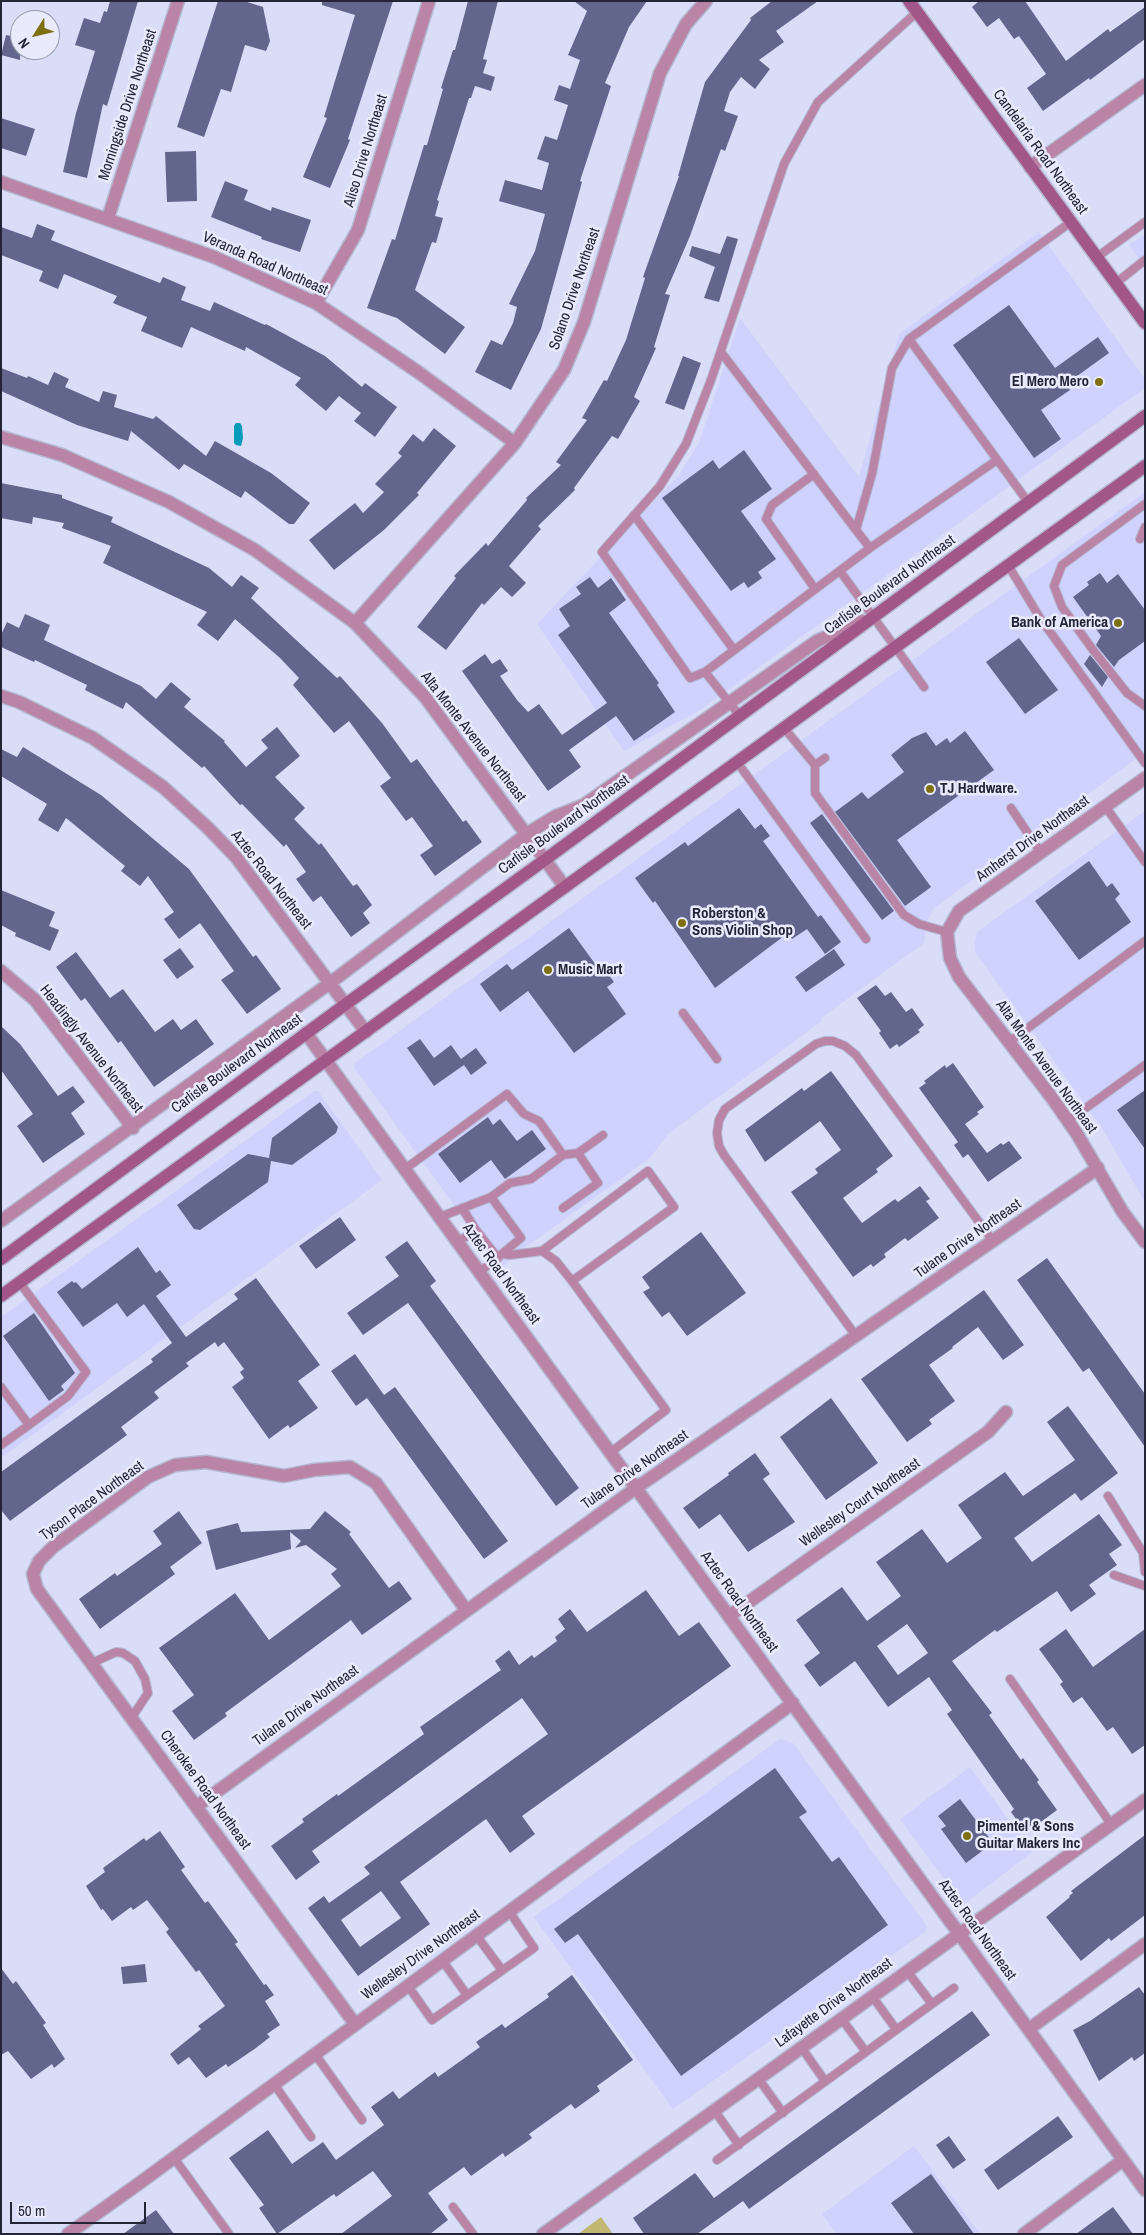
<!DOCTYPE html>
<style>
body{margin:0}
#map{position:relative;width:1146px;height:2235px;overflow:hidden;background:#daddf8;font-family:"Archivo Narrow",sans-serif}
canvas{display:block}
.frame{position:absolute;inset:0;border:2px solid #232536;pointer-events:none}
.north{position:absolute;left:10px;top:10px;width:50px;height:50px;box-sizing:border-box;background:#e9ebfd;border:1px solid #9a9cad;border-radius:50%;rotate:234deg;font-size:14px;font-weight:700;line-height:20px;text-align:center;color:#232536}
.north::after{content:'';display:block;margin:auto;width:18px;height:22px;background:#7e7010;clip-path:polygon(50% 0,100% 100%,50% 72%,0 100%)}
.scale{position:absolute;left:10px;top:2202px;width:136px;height:22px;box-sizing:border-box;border:2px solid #232536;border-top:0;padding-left:6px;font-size:15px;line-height:18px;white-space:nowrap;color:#232536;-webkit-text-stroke:4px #e9ebfd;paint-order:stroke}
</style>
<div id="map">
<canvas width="1146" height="2235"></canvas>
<div class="frame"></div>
<div class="north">N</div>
<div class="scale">50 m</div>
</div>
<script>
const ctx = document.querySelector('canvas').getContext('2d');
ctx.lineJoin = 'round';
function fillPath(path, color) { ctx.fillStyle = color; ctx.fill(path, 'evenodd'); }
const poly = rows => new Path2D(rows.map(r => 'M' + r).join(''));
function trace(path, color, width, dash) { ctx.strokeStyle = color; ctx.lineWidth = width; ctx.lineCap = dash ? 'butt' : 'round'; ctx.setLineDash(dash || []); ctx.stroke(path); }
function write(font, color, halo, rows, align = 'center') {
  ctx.font = font + ' "Archivo Narrow",sans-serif'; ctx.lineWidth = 5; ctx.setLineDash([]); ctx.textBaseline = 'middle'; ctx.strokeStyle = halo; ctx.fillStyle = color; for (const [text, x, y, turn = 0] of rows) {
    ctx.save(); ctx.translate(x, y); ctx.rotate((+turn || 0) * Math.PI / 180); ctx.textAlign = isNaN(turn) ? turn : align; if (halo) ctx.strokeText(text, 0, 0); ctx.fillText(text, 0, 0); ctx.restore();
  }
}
const built = poly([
 [1039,232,1145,379,1145,388,699,711,624,751,537,624,679,475,699,443,740,318,859,477,899,334],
 [1145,234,1145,266,1129,245],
 [1145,492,1145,752,933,909,927,922,924,943,821,1018,822,1021,668,1134,650,1158,523,1249,500,1269,354,1067,355,1063],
 [1145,811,1145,1202,1100,1125,975,952,975,942,977,932],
 [314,1091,318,1091,382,1180,1,1458,1,1317],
 [780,1739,793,1743,921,1918,927,1927,925,1932,673,2109,534,1917],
 [970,1767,1032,1852,963,1905,900,1819],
 [914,2146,980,2234,837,2234,822,2214]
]);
const green = poly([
 [601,2217,613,2234,578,2234]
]);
const water = poly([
 [236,423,240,423,242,426,243,438,241,446,236,445,234,443,234,426]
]);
const building = poly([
 [110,1,138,1,107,106,103,104,87,178,63,172,76,113,95,51,75,45,84,18,100,23,104,11,107,12],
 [218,1,244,1,263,7,270,41,266,51,245,45,231,92,221,89,204,137,177,127],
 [322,1,393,1,348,139,350,140,330,188,303,177,327,118,324,117,355,15,322,5],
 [468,1,498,1,483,59,487,60,483,73,495,77,491,91,475,86,471,98,469,98,437,200,439,201,435,216,443,218,436,243,432,242,415,290,465,327,445,354,397,318,367,308,392,239,395,240,424,145,427,145,443,89,441,88,453,50,455,50],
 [574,1,647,1,629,27,605,83,611,86,580,181,582,182,541,329,511,390,475,372,491,340,502,345,513,323,517,307,509,304,535,251,545,214,499,201,505,180,542,190,549,163,537,159,545,136,557,140,568,105,554,100,559,85,570,89,580,60,568,55,587,11],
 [772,1,818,1,776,31,784,42,759,60,770,69,755,89,741,77,730,92,724,111,738,116,725,151,721,149,690,236,665,294,670,295,654,347,656,348,634,397,640,401,618,439,612,436,574,488,575,490,538,526,541,529,509,566,526,583,512,597,501,587,484,605,482,603,446,650,417,627,456,578,454,576,486,543,488,546,527,500,526,498,561,465,556,462,587,420,582,418,604,380,607,381,626,340,645,278,643,277,679,176,678,176,705,82,751,20,750,18],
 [979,1,1025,1,1066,61,1108,29,1110,32,1145,7,1145,39,1090,80,1089,78,1043,111,1027,88,1046,74,1019,36,1014,39,999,18,987,27,972,7],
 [6,35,20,38,20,60,1,55],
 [1,118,35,129,26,156,1,148],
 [196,151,197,201,167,202,165,152],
 [225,181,248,190,244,200,271,211,272,207,311,220,300,252,261,239,262,237,211,217],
 [37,224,55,231,51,240,160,283,163,277,186,287,181,300,210,311,214,302,265,325,266,324,325,356,362,387,365,383,397,407,375,437,354,421,361,413,339,396,326,411,295,385,301,378,246,347,245,351,191,327,182,348,141,331,147,317,113,303,117,296,64,274,58,289,39,281,43,271,1,255,1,227,32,238],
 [727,236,738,239,719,302,704,298,715,267,689,256,692,246,720,254],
 [1009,305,1055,368,1098,337,1109,353,1066,384,1070,390,1041,410,1061,439,1034,458,953,345],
 [683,356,701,363,684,410,665,403],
 [1,368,27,378,28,376,48,385,54,372,69,379,65,387,99,402,103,391,117,395,114,407,153,419,156,416,206,456,215,441,271,473,310,503,294,524,289,524,245,491,241,498,184,464,179,470,131,431,128,441,77,425,1,391],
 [434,428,456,446,417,493,419,495,384,530,334,570,309,540,355,503,363,513,384,492,375,484,402,456,398,453,413,434,423,442],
 [744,450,772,489,741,511,776,559,758,572,762,578,748,588,744,582,731,591,662,498,713,460,719,469],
 [1,483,62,495,62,498,113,517,111,522,209,568,232,587,241,575,259,588,251,598,337,678,340,676,382,723,411,763,417,759,463,822,466,820,482,842,435,876,420,855,433,846,412,817,406,821,380,786,391,778,349,721,334,733,293,685,299,678,280,658,235,619,218,641,197,625,207,612,103,563,111,546,62,528,64,523,33,517,32,524,1,518],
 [1100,573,1107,583,1118,574,1145,610,1145,641,1119,660,1114,667,1096,645,1101,636,1073,597,1089,585,1087,582],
 [590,577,598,588,611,578,626,600,609,613,659,683,657,685,675,712,634,741,616,716,569,750,581,767,548,791,462,671,485,654,492,664,500,659,508,671,500,676,517,700,528,712,539,704,562,735,607,703,558,635,570,626,559,609,581,594,576,587],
 [25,614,50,625,44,640,141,686,156,699,171,682,191,699,184,707,225,741,224,742,246,767,268,748,261,740,277,727,300,756,275,777,305,808,294,819,319,845,321,843,353,886,357,884,372,905,363,913,370,923,351,937,321,896,313,902,296,879,306,872,286,844,284,847,242,804,240,805,204,766,202,768,126,702,123,709,85,690,87,685,35,660,34,662,1,647,1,635,7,622,19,628],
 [1019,638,1058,690,1025,714,986,662],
 [1090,655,1108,677,1102,687,1084,664],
 [965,731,994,770,897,840,931,887,905,906,835,812,862,792,868,799,904,772,891,755,912,738,926,732,936,746,947,738,950,743],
 [23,747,101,795,189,869,253,957,256,955,281,989,247,1014,221,980,234,971,200,923,179,939,164,919,174,912,148,876,140,886,121,871,125,866,66,818,58,832,38,820,47,804,1,776,1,749,17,757],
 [739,808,755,829,761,824,770,836,763,841,818,917,821,915,841,942,825,954,807,929,792,939,788,933,715,988,655,901,653,903,635,878,685,842,688,846],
 [822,814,894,911,882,920,810,823],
 [1089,861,1107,887,1112,883,1120,894,1115,899,1131,922,1079,960,1035,901],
 [1,890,55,912,49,926,59,930,50,951,15,936,16,933,1,925],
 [569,928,601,972,605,970,614,982,607,987,626,1014,574,1053,528,991,500,1012,480,984,507,964,512,970],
 [180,948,194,967,177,979,163,960],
 [834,949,845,965,806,992,795,977],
 [76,952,110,998,123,989,155,1032,173,1019,181,1030,196,1019,214,1044,154,1087,121,1041,118,1043,85,998,81,1001,56,967],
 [876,985,885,996,891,992,906,1012,912,1008,924,1025,918,1030,920,1032,899,1047,897,1044,890,1049,879,1033,881,1031,857,998],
 [1,1026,20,1044,58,1096,73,1086,85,1102,71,1113,85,1134,43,1163,17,1126,33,1114,1,1070],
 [420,1039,434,1058,451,1045,461,1059,476,1048,487,1063,471,1075,464,1065,434,1086,407,1048],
 [953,1063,984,1107,977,1112,979,1114,965,1124,987,1153,1001,1143,1003,1145,1009,1141,1022,1158,988,1182,968,1154,963,1158,954,1145,958,1142,919,1088,926,1083,924,1081,945,1065,946,1068],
 [831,1071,893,1156,876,1169,878,1172,843,1198,862,1223,895,1199,898,1202,920,1186,930,1199,926,1201,939,1218,908,1241,905,1238,884,1254,886,1257,873,1267,871,1264,853,1277,791,1192,818,1173,815,1169,841,1150,820,1121,765,1162,745,1130,802,1088,804,1091],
 [1145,1090,1145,1149,1117,1110],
 [320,1102,338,1127,336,1133,292,1165,271,1161,268,1182,200,1230,194,1229,177,1205,248,1154,269,1158,272,1138],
 [488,1117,493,1125,500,1119,517,1141,532,1130,546,1149,505,1179,491,1160,460,1183,438,1154],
 [340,1217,356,1240,316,1269,299,1246],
 [701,1232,746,1293,687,1336,669,1312,662,1317,643,1292,650,1288,642,1277],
 [407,1241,436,1281,430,1286,579,1488,556,1506,408,1303,363,1335,347,1313,399,1276,385,1257],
 [138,1247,156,1273,160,1270,171,1285,156,1296,186,1337,238,1299,234,1294,256,1278,320,1365,298,1381,318,1408,290,1428,288,1425,269,1439,232,1387,244,1378,240,1372,244,1369,224,1342,218,1347,215,1342,186,1363,189,1366,154,1392,159,1398,121,1427,127,1435,10,1521,1,1510,1,1472,153,1362,151,1359,172,1343,144,1304,127,1317,117,1303,83,1327,57,1292,72,1281,74,1283,76,1282,82,1289],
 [1047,1258,1145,1394,1145,1447,1089,1368,1083,1372,1017,1280],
 [984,1290,1024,1345,1003,1360,978,1327,952,1347,953,1348,929,1365,955,1401,929,1420,932,1424,907,1442,861,1379],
 [34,1313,75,1373,61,1386,64,1390,49,1401,3,1336],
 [355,1354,384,1395,395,1387,508,1541,484,1559,367,1398,356,1406,331,1371],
 [831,1398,878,1463,826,1500,780,1437],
 [1068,1406,1118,1473,1081,1501,1075,1493,1014,1538,1032,1562,1099,1514,1122,1545,1109,1554,1117,1565,1089,1585,1096,1594,1071,1612,1057,1591,997,1632,995,1630,952,1661,992,1713,989,1715,1021,1760,1023,1758,1039,1780,1037,1782,1057,1810,1026,1833,1011,1812,1014,1809,947,1714,952,1710,929,1677,888,1707,855,1661,820,1687,804,1665,820,1653,796,1620,842,1587,867,1621,901,1596,876,1562,922,1529,947,1563,982,1538,958,1505,1005,1472,1023,1496,1075,1460,1047,1422],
 [907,1624,928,1653,898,1675,877,1646],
 [755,1453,770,1474,763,1479,795,1522,748,1552,720,1514,699,1529,683,1508,729,1475,728,1473],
 [179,1511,202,1543,170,1567,175,1574,100,1629,79,1599,115,1573,117,1576,162,1544,153,1531],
 [325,1511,351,1532,349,1534,389,1588,399,1581,412,1599,362,1635,351,1620,225,1713,227,1716,194,1740,172,1711,194,1695,159,1648,235,1593,269,1640,341,1586,331,1574,337,1569,306,1545,295,1548,301,1541,290,1532,291,1549,216,1570,206,1531,238,1523,241,1532,310,1529],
 [646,1590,679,1636,699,1622,731,1666,522,1816,535,1834,510,1853,486,1819,400,1882,430,1924,358,1976,308,1908,324,1896,329,1903,370,1874,364,1867,548,1734,522,1698,312,1851,320,1862,296,1880,271,1846,304,1822,302,1819,337,1794,338,1796,424,1734,420,1727,501,1670,495,1661,509,1650,519,1665,532,1655,534,1658,557,1641,555,1637,565,1629,558,1619,570,1609,587,1632],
 [381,1891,401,1918,360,1947,341,1920],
 [1066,1629,1093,1667,1145,1629,1145,1745,1132,1754,1113,1727,1107,1731,1082,1697,1073,1703,1060,1684,1063,1682,1039,1649],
 [775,1768,807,1812,799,1817,832,1862,839,1857,888,1925,681,2076,578,1934,565,1943,554,1929],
 [960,1799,993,1843,966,1863,941,1829,946,1826,938,1816],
 [160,1831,185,1867,181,1870,205,1903,208,1901,238,1942,235,1944,264,1985,266,1984,274,1995,265,2001,280,2025,267,2034,270,2037,256,2048,228,2067,226,2064,206,2078,189,2057,178,2065,170,2054,201,2029,198,2026,225,2006,199,1970,196,1972,166,1932,169,1929,147,1900,133,1910,131,1907,112,1921,103,1909,101,1910,86,1886,105,1872,103,1868,144,1838,146,1841],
 [1145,1835,1145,1915,1111,1941,1109,1938,1081,1961,1046,1917,1070,1897,1069,1896,1073,1893,1071,1891],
 [145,1964,147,1982,123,1984,121,1967],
 [1,1968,13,1984,16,1981,46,2023,43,2025,65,2059,54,2068,52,2064,31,2079,8,2051,1,2055],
 [572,1975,633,2060,597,2086,600,2091,575,2109,571,2104,529,2134,532,2138,505,2157,503,2153,471,2176,464,2167,428,2193,448,2220,430,2234,341,2234,392,2196,373,2171,336,2197,334,2194,277,2234,259,2208,264,2205,229,2158,268,2130,292,2164,323,2142,336,2160,384,2125,371,2107,393,2091,399,2099,435,2072,438,2077,480,2047,476,2042,502,2024,505,2028,549,1997,547,1994],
 [1139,1987,1145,1995,1145,2053,1134,2061,1132,2057,1099,2081,1073,2030,1090,2021],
 [972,2011,990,2035,749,2209,743,2201,697,2234,644,2234,633,2218,695,2173,714,2198],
 [1058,2116,1073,2137,998,2190,984,2170],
 [949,2136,966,2160,953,2169,936,2145],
 [931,2174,974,2234,914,2234,891,2203],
 [1113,2207,1133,2234,1076,2234],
 [156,2210,174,2234,123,2234]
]);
const service = poly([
 [917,12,818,102,784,164,711,380,686,444,660,486,602,552,690,678,705,672,870,548,856,530,872,474,892,368,909,339,1071,222],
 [1097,257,1145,222],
 [1116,283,1145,260],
 [909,339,1028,502],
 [721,352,856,530],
 [814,474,772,505,766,519,815,589],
 [1145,504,1062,565,1054,586,1062,607,1093,650,1127,693,1145,706],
 [634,515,734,650],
 [1140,539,1145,527],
 [870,548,997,460],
 [1008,565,1040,618,1145,763],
 [840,571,924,687],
 [705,672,740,716],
 [784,728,815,765,815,793,904,915,919,924,947,932],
 [737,762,866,939],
 [815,765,825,758],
 [1105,806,1145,862],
 [1011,808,1041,853],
 [683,1013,717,1059],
 [1009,1042,1145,941],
 [1068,1121,1145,1065],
 [563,1155,578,1153,603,1135],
 [405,1169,507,1094,524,1114,539,1121,563,1155,531,1179,510,1183,491,1197],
 [563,1208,598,1183,578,1153],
 [440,1217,491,1197,521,1238,480,1272],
 [476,1230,498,1258],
 [458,1242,476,1230,462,1208],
 [542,1251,556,1261,572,1281,666,1410,611,1452],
 [502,1254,510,1255,542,1251,648,1171,674,1207,572,1281],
 [20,1283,86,1372,68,1396,29,1425],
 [856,1336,724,1155,719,1146,717,1133,719,1120,725,1109,816,1044,825,1041,833,1041,845,1046,856,1055,993,1241],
 [1,1387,29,1425,1,1445],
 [1108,1496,1143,1553,1145,1572],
 [1114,1575,1145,1586],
 [92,1663,116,1652,123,1653,135,1661,145,1679,148,1693,132,1717],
 [1010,1679,1111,1824],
 [476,1935,502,1970],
 [442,1960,467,1995],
 [907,1971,932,2004],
 [408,1986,432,2020,534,1948,509,1911],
 [872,1996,896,2029],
 [841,2018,866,2052],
 [801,2047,825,2081],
 [315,2054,362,2120],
 [758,2078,783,2113],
 [274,2084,311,2137],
 [714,2110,739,2145],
 [174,2158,229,2234],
 [717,2160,954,1988],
 [453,2207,473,2234]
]);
const minor = poly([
 [1030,167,1145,85],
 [1,182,214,257,316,303,418,372,515,443],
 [108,218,178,1],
 [316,303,358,230,429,1],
 [1,437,62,455,169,502,255,550,355,623,425,697,565,887],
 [355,623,515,443,564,370,584,322,660,73,686,24,706,1],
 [1,696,19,702,93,738,163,787,207,827,236,857,366,1032],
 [1145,778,959,911,947,932,950,958,959,977,1052,1098,1077,1134,1122,1211,1145,1242],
 [1,971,35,1000,133,1128],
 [306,1033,1145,2190],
 [1,1221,330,983,528,833,556,816,584,805,817,641,863,621],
 [729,1616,988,1432,1006,1412],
 [197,1806,636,1488,1098,1168],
 [355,2024,37,1589,33,1574,39,1561,53,1547,148,1477,175,1465,206,1462,284,1476,314,1470,350,1467,376,1483,466,1610],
 [1029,2029,1145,1944],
 [68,2234,141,2182,793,1703],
 [543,2234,1145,1800],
 [1024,2234,1123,2160]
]);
const secondary = poly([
 [909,1,1145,323],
 [1,1259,346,1004,546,859,1145,416],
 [1,1296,1145,466]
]);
const markers = [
 [1099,382,5,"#7e7010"],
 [1118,623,5,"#7e7010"],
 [930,789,5,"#7e7010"],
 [682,923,5,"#7e7010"],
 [548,970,5,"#7e7010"],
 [967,1836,5,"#7e7010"]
];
const streetNames = [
 ["Morningside Drive Northeast",128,105,-72],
 ["Aliso Drive Northeast",366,151,-73],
 ["Candelaria Road Northeast",1040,152,54],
 ["Veranda Road Northeast",265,264,24],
 ["Solano Drive Northeast",575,289,-71],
 ["Carlisle Boulevard Northeast",890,585,-36],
 ["Alta Monte Avenue Northeast",473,737,52],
 ["Carlisle Boulevard Northeast",564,825,-36],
 ["Amherst Drive Northeast",1033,839,-36],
 ["Aztec Road Northeast",271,880,52],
 ["Headingly Avenue Northeast",91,1049,52],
 ["Carlisle Boulevard Northeast",237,1064,-36],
 ["Alta Monte Avenue Northeast",1046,1067,54],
 ["Tulane Drive Northeast",968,1239,-35],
 ["Aztec Road Northeast",501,1274,54],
 ["Tulane Drive Northeast",635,1470,-35],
 ["Tyson Place Northeast",92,1501,-36],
 ["Wellesley Court Northeast",860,1503,-35],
 ["Aztec Road Northeast",739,1602,54],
 ["Tulane Drive Northeast",306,1706,-36],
 ["Cherokee Road Northeast",205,1790,54],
 ["Aztec Road Northeast",977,1930,54],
 ["Wellesley Drive Northeast",421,1955,-36],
 ["Lafayette Drive Northeast",834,2003,-36]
];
const poiNames = [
 ["El Mero Mero",1089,382,"right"],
 ["Bank of America",1108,623,"right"],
 ["TJ Hardware.",940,789],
 ["Roberston &",692,914],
 ["Sons Violin Shop",692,931],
 ["Music Mart",558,970],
 ["Pimentel & Sons",977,1827],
 ["Guitar Makers Inc",977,1844]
];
fillPath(built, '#ced2fc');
fillPath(green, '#c3b873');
fillPath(water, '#069abb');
fillPath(building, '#62668d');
trace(service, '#b5b8d1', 10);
trace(minor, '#b5b8d1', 15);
trace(secondary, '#b5b8d1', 15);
trace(service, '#b984a6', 8);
trace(minor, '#b984a6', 12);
trace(secondary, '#a2568a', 12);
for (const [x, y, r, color] of markers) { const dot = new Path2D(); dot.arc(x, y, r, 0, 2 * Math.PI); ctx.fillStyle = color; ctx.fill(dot); trace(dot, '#e9ebfd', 2); }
write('15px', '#232536', '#e9ebfd', streetNames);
write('bold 15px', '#232536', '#e9ebfd', poiNames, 'left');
</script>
